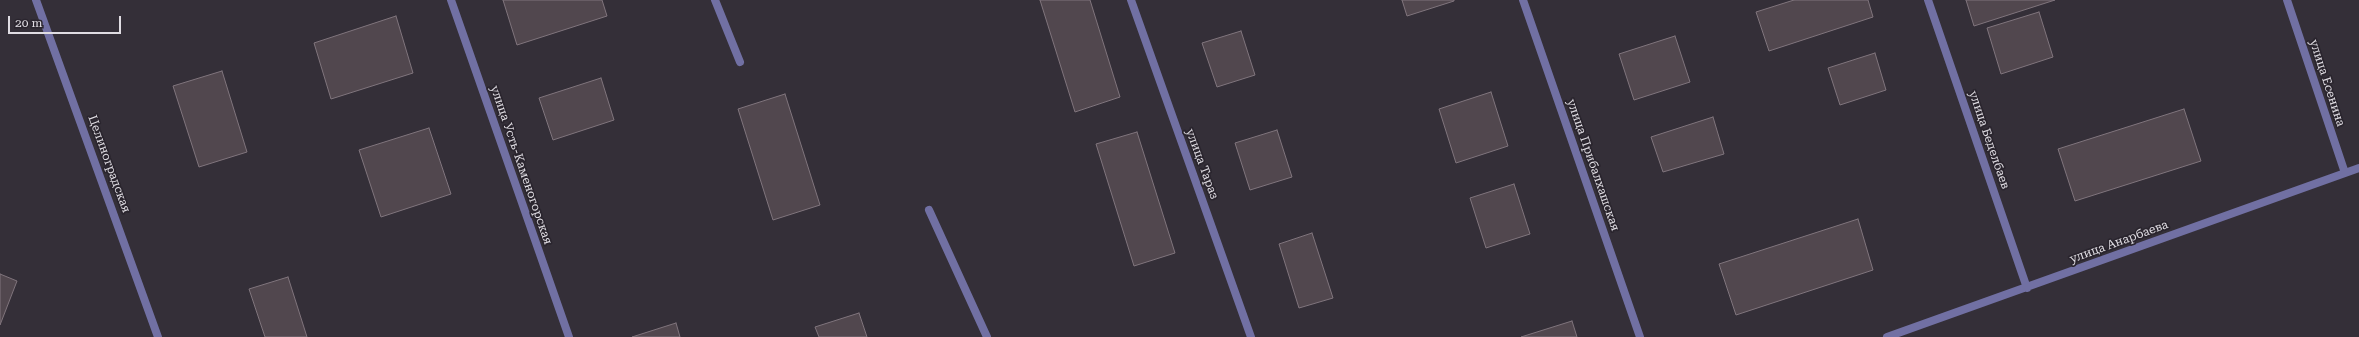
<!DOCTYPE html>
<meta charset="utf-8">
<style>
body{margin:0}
#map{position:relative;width:2359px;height:337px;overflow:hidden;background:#342f38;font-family:"Roboto Serif",serif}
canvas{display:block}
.scale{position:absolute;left:8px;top:16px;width:113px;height:18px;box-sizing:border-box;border:2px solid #e0dde3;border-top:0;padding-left:5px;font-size:12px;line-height:14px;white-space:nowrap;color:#e0dde3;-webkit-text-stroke:3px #2a252e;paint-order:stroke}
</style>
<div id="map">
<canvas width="2359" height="337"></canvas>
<div class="scale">20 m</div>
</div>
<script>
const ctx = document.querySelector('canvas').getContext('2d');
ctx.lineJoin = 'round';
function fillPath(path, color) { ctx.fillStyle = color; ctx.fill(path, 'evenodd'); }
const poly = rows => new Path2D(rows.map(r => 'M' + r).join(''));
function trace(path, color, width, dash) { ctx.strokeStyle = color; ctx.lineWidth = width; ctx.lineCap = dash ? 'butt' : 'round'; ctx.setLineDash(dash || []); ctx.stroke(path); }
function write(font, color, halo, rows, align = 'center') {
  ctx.font = font + ' "Roboto Serif",serif'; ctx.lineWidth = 3.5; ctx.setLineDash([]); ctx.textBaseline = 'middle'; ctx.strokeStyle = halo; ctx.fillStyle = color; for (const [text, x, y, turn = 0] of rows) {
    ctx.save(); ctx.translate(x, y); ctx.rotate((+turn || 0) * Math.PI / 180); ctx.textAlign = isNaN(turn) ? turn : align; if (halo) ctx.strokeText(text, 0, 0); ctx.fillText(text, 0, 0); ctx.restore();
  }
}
const building = poly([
 [503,0,602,0,607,16,517,45,503,0],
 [1040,0,1090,0,1120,97,1075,112,1040,0],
 [1402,0,1454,0,1454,1,1407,16,1402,0],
 [1794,0,1868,0,1873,17,1769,51,1756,12,1794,0],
 [1966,0,2055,0,1974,26,1966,0],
 [2039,12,2053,57,2001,74,1987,28,2039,12],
 [396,16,413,73,331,99,314,43,396,16],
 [1241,31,1255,75,1217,87,1202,43,1241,31],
 [1675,36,1690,82,1634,100,1619,54,1675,36],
 [1875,53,1886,90,1840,105,1828,68,1875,53],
 [222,71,247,152,199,167,173,86,222,71],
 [601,78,614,120,553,140,539,98,601,78],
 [1491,92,1508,146,1456,163,1439,109,1491,92],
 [785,94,820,205,773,220,738,109,785,94],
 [2184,109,2201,161,2075,201,2058,149,2184,109],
 [1713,117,1724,154,1663,172,1651,137,1713,117],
 [429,128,451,194,381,217,359,150,429,128],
 [1277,130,1292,177,1250,190,1235,143,1277,130],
 [1137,132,1175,253,1134,266,1096,144,1137,132],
 [1514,184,1530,234,1486,248,1470,198,1514,184],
 [1858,219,1873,270,1736,315,1719,264,1858,219],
 [1312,233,1333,298,1299,308,1279,244,1312,233],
 [0,274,17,281,0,325,0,274],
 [288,277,307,337,265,337,249,289,288,277],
 [859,313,867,337,819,337,815,327,859,313],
 [1572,321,1577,337,1521,337,1572,321],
 [676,323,680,337,632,337,676,323]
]);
const service = poly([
 [715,0,740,62],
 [929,210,987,337]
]);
const minor = poly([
 [451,0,569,337],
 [1131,0,1251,337],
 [1523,0,1640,337],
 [1928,0,2027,288],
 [2287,0,2345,173],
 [1887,337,2359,168]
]);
const tertiary = poly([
 [36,0,158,337]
]);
const streetNames = [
 ["улица Есенина",2327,83,72],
 ["улица Беделбаев",1989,140,71],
 ["Целиноградская",109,164,70],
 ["улица Тараз",1202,164,70],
 ["улица Усть-Каменогорская",521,165,71],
 ["улица Прибалхашская",1593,165,71],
 ["улица Анарбаева",2119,242,-20]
];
fillPath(building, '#51474e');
trace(building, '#80757d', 1);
trace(service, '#7170a3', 8);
trace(minor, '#7170a3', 8);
trace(tertiary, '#7170a3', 8);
write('12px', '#e0dde3', '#2a252e', streetNames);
</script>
